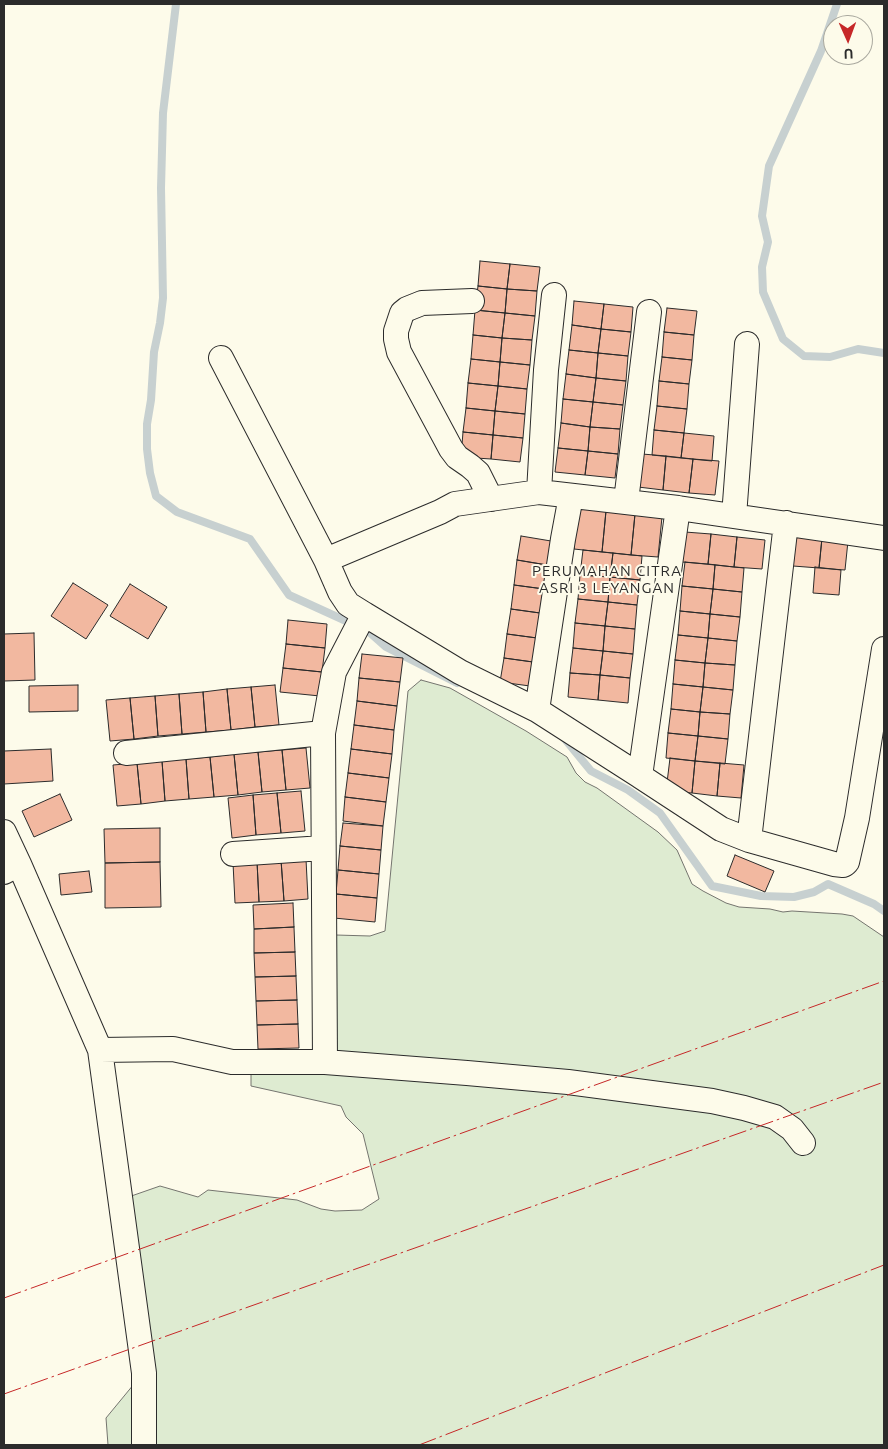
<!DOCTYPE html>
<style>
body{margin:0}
#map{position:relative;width:888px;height:1449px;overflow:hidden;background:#fdfbea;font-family:Ubuntu,sans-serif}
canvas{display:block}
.frame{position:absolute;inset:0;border:5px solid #2b2b2b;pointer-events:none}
.north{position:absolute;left:823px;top:15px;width:50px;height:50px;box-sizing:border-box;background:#fdfbea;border:1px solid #a9a89e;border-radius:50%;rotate:178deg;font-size:14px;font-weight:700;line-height:20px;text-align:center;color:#2b2b2b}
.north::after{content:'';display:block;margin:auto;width:18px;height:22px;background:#c62828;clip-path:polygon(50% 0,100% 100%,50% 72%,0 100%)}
</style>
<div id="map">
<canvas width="888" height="1449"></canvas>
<div class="frame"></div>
<div class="north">U</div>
</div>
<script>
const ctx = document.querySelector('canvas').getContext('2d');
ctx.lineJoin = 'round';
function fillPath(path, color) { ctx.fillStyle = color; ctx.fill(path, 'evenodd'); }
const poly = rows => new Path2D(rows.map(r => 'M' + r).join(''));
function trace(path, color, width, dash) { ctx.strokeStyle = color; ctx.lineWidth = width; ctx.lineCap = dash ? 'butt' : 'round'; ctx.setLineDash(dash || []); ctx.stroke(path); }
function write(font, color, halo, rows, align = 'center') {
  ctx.font = font + ' Ubuntu,sans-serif'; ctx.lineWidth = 4; ctx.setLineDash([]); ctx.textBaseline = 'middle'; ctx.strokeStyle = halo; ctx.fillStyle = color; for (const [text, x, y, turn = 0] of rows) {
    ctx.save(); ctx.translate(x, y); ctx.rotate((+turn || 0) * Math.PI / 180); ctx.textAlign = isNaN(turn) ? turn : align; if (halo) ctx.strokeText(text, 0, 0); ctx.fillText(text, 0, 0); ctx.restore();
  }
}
const green = poly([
 [421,680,450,688,526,731,567,757,576,773,585,782,597,788,658,832,677,850,692,884,703,891,726,903,739,907,770,909,783,912,792,911,842,914,853,916,884,937,884,1444,882,1445,108,1445,106,1418,134,1384,117,1201,160,1186,198,1197,208,1190,297,1200,321,1209,335,1211,362,1210,379,1199,363,1134,346,1117,341,1106,251,1086,251,1073,321,1069,335,1014,336,935,370,936,385,931,408,691,421,680]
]);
const stream = poly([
 [176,4,163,113,161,188,163,298,160,323,154,352,151,400,147,424,147,449,150,473,156,496,177,512,250,539,289,595,368,631,386,647,457,683],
 [837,4,821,51,769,166,762,216,768,242,762,267,763,292,783,339,804,356,830,357,858,349,884,353],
 [564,738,591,771,628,790,660,813,712,886,761,896,794,897,814,892,828,884,874,904,884,911]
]);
const building = poly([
 [480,261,510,264,507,289,478,286,480,261],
 [510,264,540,267,537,291,507,289,510,264],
 [478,286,507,289,505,313,475,310,478,286],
 [507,289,537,291,535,316,505,313,507,289],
 [574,301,604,304,601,329,572,325,574,301],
 [604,304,633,307,631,332,601,329,604,304],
 [667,308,697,311,694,335,664,332,667,308],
 [475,310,505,313,502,338,473,335,475,310],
 [505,313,535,316,532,340,502,338,505,313],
 [572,325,601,329,598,353,569,350,572,325],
 [601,329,631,332,628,356,598,353,601,329],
 [664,332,694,335,692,360,662,357,664,332],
 [473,335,502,338,500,362,471,359,473,335],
 [502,338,532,340,530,365,500,362,502,338],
 [569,350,598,353,596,378,566,374,569,350],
 [598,353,628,356,626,381,596,378,598,353],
 [662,357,692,360,689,384,659,381,662,357],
 [471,359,500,362,498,386,468,383,471,359],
 [500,362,530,365,527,389,498,386,500,362],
 [566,374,596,378,593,402,563,399,566,374],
 [596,378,626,381,623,405,593,402,596,378],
 [659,381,689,384,687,409,657,406,659,381],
 [468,383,498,386,495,411,466,408,468,383],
 [498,386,527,389,525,414,495,411,498,386],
 [563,399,593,402,590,427,561,423,563,399],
 [593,402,623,405,620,429,590,427,593,402],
 [657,406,687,409,684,433,654,430,657,406],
 [466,408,495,411,493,435,463,432,466,408],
 [495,411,525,414,523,438,493,435,495,411],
 [561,423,590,427,588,451,558,448,561,423],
 [590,427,620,429,618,454,588,451,590,427],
 [654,430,684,433,681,458,652,455,654,430],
 [463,432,493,435,491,459,461,457,463,432],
 [684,433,714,436,712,461,681,458,684,433],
 [493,435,523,438,520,462,491,459,493,435],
 [558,448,588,451,585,475,555,472,558,448],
 [588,451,618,454,615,478,585,475,588,451],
 [642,454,666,456,663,490,638,487,642,454],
 [666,456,693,459,689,493,663,490,666,456],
 [693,459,719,461,715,495,689,493,693,459],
 [578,508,606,511,602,552,574,549,578,508],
 [606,511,635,514,631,555,602,552,606,511],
 [635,514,662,517,658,557,631,555,635,514],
 [685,532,711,534,708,564,682,562,685,532],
 [711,534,737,537,734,567,708,564,711,534],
 [521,536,551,541,547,565,517,560,521,536],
 [796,536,822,538,819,568,793,566,796,536],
 [737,537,765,540,762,569,734,567,737,537],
 [822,538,848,541,845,570,819,568,822,538],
 [583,550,613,553,610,577,580,575,583,550],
 [613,553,642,556,640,580,610,577,613,553],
 [517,560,547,565,544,589,514,585,517,560],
 [685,562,715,565,713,589,682,586,685,562],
 [715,565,744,568,742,592,713,589,715,565],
 [815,567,841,570,839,595,813,593,815,567],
 [580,575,610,577,608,602,578,599,580,575],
 [610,577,640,580,637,605,608,602,610,577],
 [73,583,108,605,86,639,51,616,73,583],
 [130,584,167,607,148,639,110,616,130,584],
 [514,585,544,589,540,613,511,609,514,585],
 [682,586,713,589,710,614,680,611,682,586],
 [713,589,742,592,740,617,710,614,713,589],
 [578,599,608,602,605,626,575,623,578,599],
 [608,602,637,605,635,629,605,626,608,602],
 [511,609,540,613,537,638,507,634,511,609],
 [680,611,710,614,708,638,678,635,680,611],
 [710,614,740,617,737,641,708,638,710,614],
 [288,620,327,624,325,648,286,644,288,620],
 [575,623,605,626,603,651,573,648,575,623],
 [605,626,635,629,633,654,603,651,605,626],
 [34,633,35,680,4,681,4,634,34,633],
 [507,634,537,638,533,662,504,658,507,634],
 [678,635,708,638,705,663,675,660,678,635],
 [708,638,737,641,735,665,705,663,708,638],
 [286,644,325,648,322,672,283,668,286,644],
 [573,648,603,651,600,675,570,673,573,648],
 [603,651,633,654,630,678,600,675,603,651],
 [362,654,403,658,400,682,359,678,362,654],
 [504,658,533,662,530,686,500,682,504,658],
 [675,660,705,663,703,687,673,684,675,660],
 [705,663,735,665,733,690,703,687,705,663],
 [283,668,322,672,320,696,280,692,283,668],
 [570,673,600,675,598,700,568,697,570,673],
 [600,675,630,678,628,703,598,700,600,675],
 [359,678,400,682,397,706,357,701,359,678],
 [673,684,703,687,700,712,671,709,673,684],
 [78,685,78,711,29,712,29,686,78,685],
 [275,685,279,725,255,727,251,687,275,685],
 [251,687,255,727,231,730,227,689,251,687],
 [703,687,733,690,730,714,700,712,703,687],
 [227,689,231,730,206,732,203,692,227,689],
 [203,692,206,732,182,734,179,694,203,692],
 [179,694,182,734,158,736,155,696,179,694],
 [155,696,158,736,134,739,130,698,155,696],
 [130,698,134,739,110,741,106,700,130,698],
 [357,701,397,706,394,730,354,725,357,701],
 [671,709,700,712,698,736,668,733,671,709],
 [700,712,730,714,728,739,698,736,700,712],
 [354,725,394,730,392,754,351,749,354,725],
 [668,733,698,736,695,761,666,758,668,733],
 [698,736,728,739,725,764,695,761,698,736],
 [306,748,310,788,286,790,282,750,306,748],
 [51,749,53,781,4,784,4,751,51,749],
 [351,749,392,754,389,778,348,773,351,749],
 [282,750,286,790,262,792,258,752,282,750],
 [258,752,262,792,238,795,234,754,258,752],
 [234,754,238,795,214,797,210,757,234,754],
 [210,757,214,797,189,799,186,759,210,757],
 [670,758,695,761,692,793,666,791,670,758],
 [186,759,189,799,165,801,162,761,186,759],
 [162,761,165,801,141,804,137,763,162,761],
 [695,761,720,763,717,796,692,793,695,761],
 [137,763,141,804,117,806,113,765,137,763],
 [720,763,744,765,741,798,717,796,720,763],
 [348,773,389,778,386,802,345,797,348,773],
 [301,791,305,831,281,833,277,793,301,791],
 [277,793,281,833,256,835,253,795,277,793],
 [60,794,72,820,34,837,22,811,60,794],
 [253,795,256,835,232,838,228,798,253,795],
 [345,797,386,802,383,826,343,821,345,797],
 [343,823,383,826,381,850,340,846,343,823],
 [160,828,160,862,105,863,104,829,160,828],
 [340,846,381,850,379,874,338,870,340,846],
 [735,855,774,871,765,892,727,876,735,855],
 [306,859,308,899,284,901,281,860,306,859],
 [281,860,284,901,259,902,257,861,281,860],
 [257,861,259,902,235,903,233,863,257,861],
 [160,862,161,907,105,908,105,863,160,862],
 [338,870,379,874,377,898,336,894,338,870],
 [89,871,92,892,61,895,59,874,89,871],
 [336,894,377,898,375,922,334,918,336,894],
 [293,903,294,927,254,929,253,905,293,903],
 [294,927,295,952,254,953,254,929,294,927],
 [295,952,296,976,255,977,254,953,295,952],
 [296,976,297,1000,256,1001,255,977,296,976],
 [297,1000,298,1024,257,1025,256,1001,297,1000],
 [298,1024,299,1048,258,1049,257,1025,298,1024]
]);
const minor = poly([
 [472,301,422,303,407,309,402,313,396,331,396,339,399,352,451,449,457,457,470,466,478,473,491,499],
 [539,492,546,370,554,295],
 [626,501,649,312],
 [734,516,747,344],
 [326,560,440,512,455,504,539,492,678,508,884,538],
 [364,614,460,672,537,710,640,776,678,508],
 [537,710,563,539,571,496],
 [323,733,325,1062],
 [126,753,323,733,334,672,364,614,348,604,340,592,326,560,221,358],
 [640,776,721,829,749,840,834,864,843,865,845,864,847,862,857,818,884,649],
 [4,832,19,864,4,872],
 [749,840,786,523],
 [233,854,323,848],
 [19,864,100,1050,144,1373,144,1445],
 [100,1050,173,1049,232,1062,325,1062,467,1073,568,1082,712,1101,744,1108,775,1117,792,1129,803,1143]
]);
const power = poly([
 [4,1298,884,981],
 [4,1394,203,1323,884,1082],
 [419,1445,884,1265]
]);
const neighbourhoodNames = [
 ["PERUMAHAN CITRA",607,571],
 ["ASRI 3 LEYANGAN",607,588]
];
fillPath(green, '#deebd1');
trace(green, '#74746e', 1);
trace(stream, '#c7d0d0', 8);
fillPath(building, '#f2b8a0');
trace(building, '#2b2b2b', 1);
trace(minor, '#2b2b2b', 26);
trace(minor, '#fdfbea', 24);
trace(power, '#c62828', 1, [18, 4, 2.5, 4]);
ctx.letterSpacing = '1px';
write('15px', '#2b2b2b', '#fdfbea', neighbourhoodNames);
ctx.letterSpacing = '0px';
</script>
